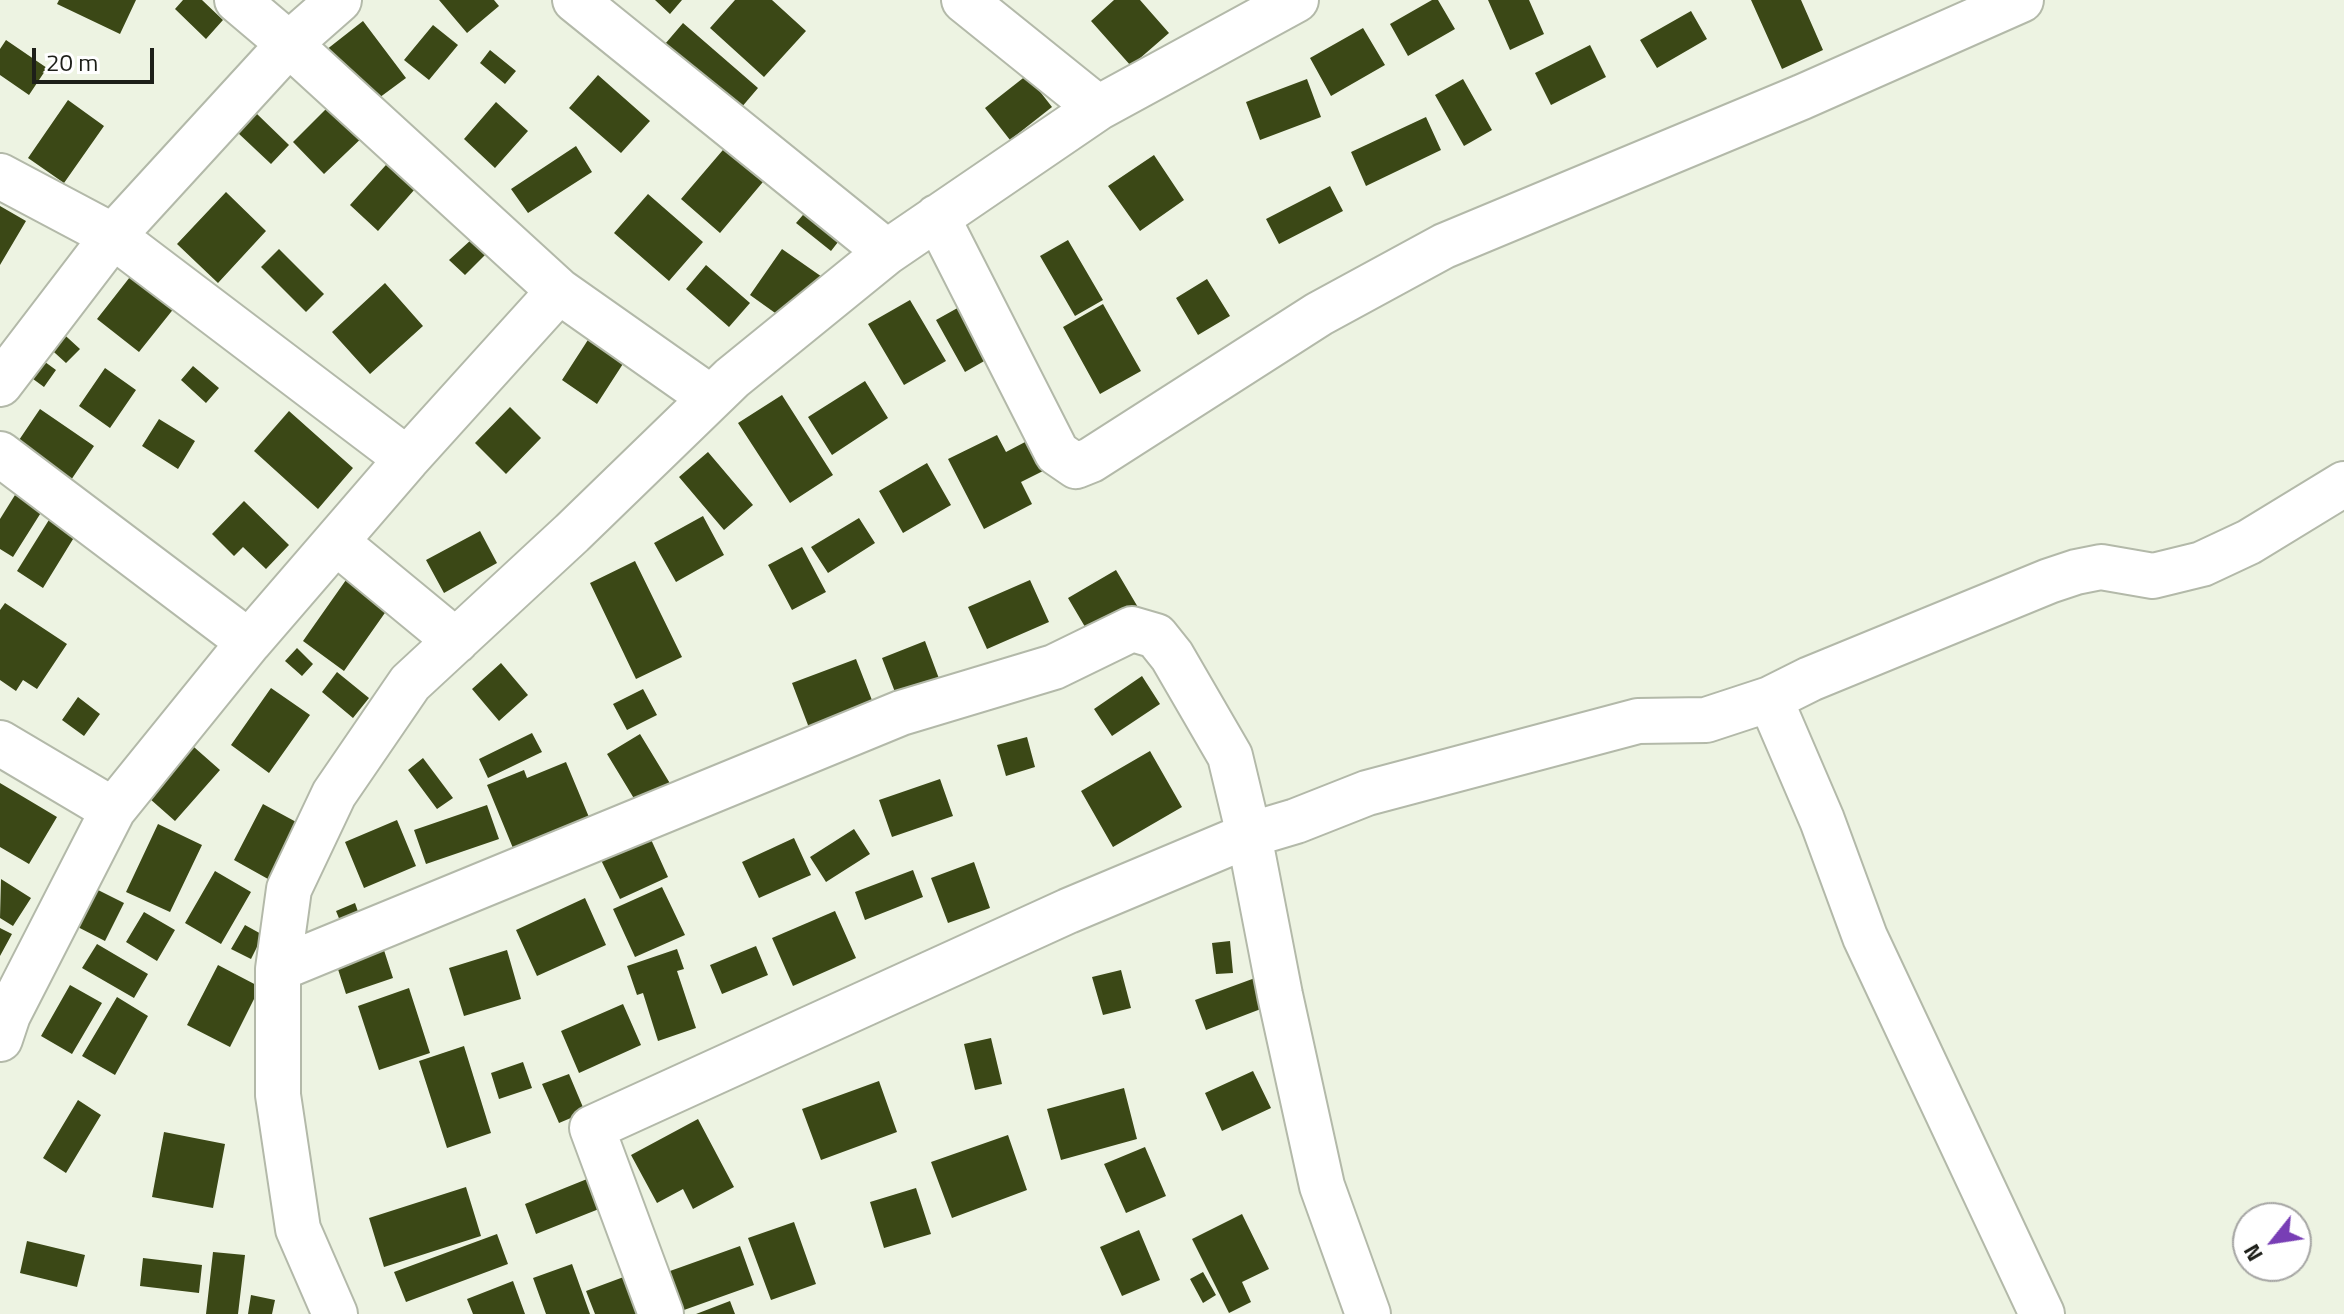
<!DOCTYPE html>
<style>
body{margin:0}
#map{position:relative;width:2344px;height:1314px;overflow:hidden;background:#edf3e2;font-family:"Titillium Web",sans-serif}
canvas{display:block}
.north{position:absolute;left:2232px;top:1202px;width:80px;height:80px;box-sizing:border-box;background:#fff;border:2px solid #a5a5a3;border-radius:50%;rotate:240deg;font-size:22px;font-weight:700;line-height:32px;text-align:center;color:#1d1f19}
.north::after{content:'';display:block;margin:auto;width:28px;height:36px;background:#783eb5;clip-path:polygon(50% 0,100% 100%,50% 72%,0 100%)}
.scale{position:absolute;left:32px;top:48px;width:122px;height:36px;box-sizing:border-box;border:4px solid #1d1f19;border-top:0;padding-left:10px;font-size:24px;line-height:28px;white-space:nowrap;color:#1d1f19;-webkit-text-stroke:6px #fff;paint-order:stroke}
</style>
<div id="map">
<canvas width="2344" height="1314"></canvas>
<div class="north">N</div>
<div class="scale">20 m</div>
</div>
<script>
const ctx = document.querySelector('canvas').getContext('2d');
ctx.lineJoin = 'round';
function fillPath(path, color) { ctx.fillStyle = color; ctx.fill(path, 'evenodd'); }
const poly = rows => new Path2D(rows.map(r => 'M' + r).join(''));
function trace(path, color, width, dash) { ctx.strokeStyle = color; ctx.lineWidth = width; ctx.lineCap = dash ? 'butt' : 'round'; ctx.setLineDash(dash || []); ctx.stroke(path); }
const building = poly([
 [59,0,136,0,120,34,57,4],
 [183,0,202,0,223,20,206,39,175,9],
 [439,0,494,0,499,6,467,33],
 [655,0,682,0,670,14],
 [735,0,772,0,806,31,764,77,710,28],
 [1114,0,1140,0,1169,33,1131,66,1091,21],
 [1432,0,1438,0,1455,29,1408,56,1390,24],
 [1488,0,1529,0,1544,34,1510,50],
 [1751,0,1801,0,1823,50,1782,69],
 [1691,11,1707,39,1657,68,1640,40],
 [363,21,406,78,368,106,326,50],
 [683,23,758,88,735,115,659,51],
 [433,25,458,45,429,80,404,60],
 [1363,28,1385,65,1331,96,1310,58],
 [6,40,47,68,29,95,0,75,0,49],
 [1590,45,1606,77,1551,105,1535,73],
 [490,50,516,71,505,84,480,63],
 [598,75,650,121,621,153,569,108],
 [1027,75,1052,107,1010,140,985,108],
 [1307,79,1321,117,1260,140,1246,102],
 [1463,79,1492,130,1464,146,1435,95],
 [337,98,369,131,324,174,293,142],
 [68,100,104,126,64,183,28,158],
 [496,102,528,131,495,168,464,139],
 [256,113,289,145,271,164,237,132],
 [1426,117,1441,150,1366,186,1351,152],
 [734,137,773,170,720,233,681,199],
 [576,146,592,172,528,213,511,189],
 [1154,155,1184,200,1140,231,1108,186],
 [394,156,422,181,378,231,350,205],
 [1330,186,1343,211,1279,244,1266,219],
 [226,192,266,231,218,283,177,244],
 [648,194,703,242,669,281,614,233],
 [815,201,849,228,831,251,796,223],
 [0,206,26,221,0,265],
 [472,239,486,254,465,275,449,260],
 [1068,240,1103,300,1075,316,1040,256],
 [279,249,324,294,306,312,261,267],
 [782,249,825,279,792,325,750,295],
 [706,265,750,303,729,327,686,289],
 [137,268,179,302,139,352,97,319],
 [1207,279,1230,316,1198,335,1176,298],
 [385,283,423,326,370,374,332,332],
 [910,300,946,361,904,385,868,324],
 [970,301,1000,352,965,372,936,320],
 [1103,304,1141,371,1100,394,1063,327],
 [57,328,80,349,66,363,44,343],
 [595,329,630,353,597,404,562,380],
 [30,351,56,370,44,387,18,368],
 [193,366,219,388,206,403,181,380],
 [105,368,136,390,110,428,79,406],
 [865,381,888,418,832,455,808,417],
 [782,395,833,475,790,503,738,423],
 [510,407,541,438,506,474,475,443],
 [40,409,94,446,71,480,17,443],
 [289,411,353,468,318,509,254,451],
 [159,419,195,441,178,469,142,446],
 [997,435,1006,452,1027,441,1043,471,1021,482,1032,504,984,529,948,459],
 [708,452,753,505,724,530,679,477],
 [927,463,951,505,903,533,879,491],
 [15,495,42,511,13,557,0,549,0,519],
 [244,501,289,545,266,569,243,547,234,556,212,534],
 [52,515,78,531,43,588,17,571],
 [703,516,724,555,676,582,654,543],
 [859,518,875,543,828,573,811,547],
 [480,531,497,563,444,593,426,560],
 [802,547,826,592,792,610,768,565],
 [635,561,682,657,636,679,590,583],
 [353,570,394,600,344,671,303,641],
 [1116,570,1139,609,1091,637,1068,598],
 [1030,580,1049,622,987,649,968,607],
 [5,603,67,644,37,689,23,680,16,691,0,680,0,610],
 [925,641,941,684,898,700,882,658],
 [297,648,313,664,302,676,285,661],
 [856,659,875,708,811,733,792,683],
 [501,663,528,695,499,721,472,689],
 [337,672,369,698,353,718,322,692],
 [1142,676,1160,704,1112,736,1094,709],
 [271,688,310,715,269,773,231,745],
 [643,689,657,715,627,730,613,704],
 [78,697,100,714,84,736,62,720],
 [532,733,542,752,488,778,479,759],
 [640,734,674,790,641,810,607,754],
 [1027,737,1035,767,1006,776,997,745],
 [186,740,220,770,175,821,141,791],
 [1150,751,1182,807,1113,847,1081,791],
 [423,758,453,798,437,809,408,770],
 [566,762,591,822,515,853,487,785,524,770,527,778],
 [940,779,953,816,892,837,879,800],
 [0,783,57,817,29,864,0,847],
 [263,804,298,823,268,879,234,860],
 [487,805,499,839,426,864,414,830],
 [397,820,416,866,364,888,345,842],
 [158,824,202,845,170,912,126,892],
 [854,829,870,854,826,882,810,857],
 [649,835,668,877,620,899,600,858],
 [794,838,811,875,759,898,742,862],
 [974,862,990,908,948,923,931,878],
 [913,870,923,897,865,920,855,892],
 [215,871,251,892,221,944,185,923],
 [1,879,31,898,13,926,0,918],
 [88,885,124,903,105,941,70,923],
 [662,887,685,935,635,957,613,909],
 [585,898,606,945,537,976,516,930],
 [355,903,363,926,345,933,336,911],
 [835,911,856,958,793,986,772,938],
 [144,912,175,930,157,961,126,942],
 [245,925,263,935,251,959,231,949],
 [0,928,12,934,0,956],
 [1230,941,1233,973,1216,974,1212,943],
 [97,944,148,974,134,998,82,968],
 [382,944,393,978,346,994,335,960],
 [756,946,768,975,722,994,710,965],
 [677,949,684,969,677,971,696,1028,658,1041,643,993,637,995,627,966],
 [507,950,521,999,464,1016,449,968],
 [218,965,260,987,230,1047,187,1025],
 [1121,970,1131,1008,1103,1015,1092,977],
 [1255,978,1266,1007,1206,1030,1195,1000],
 [70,985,102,1003,72,1054,41,1036],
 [409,988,430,1053,379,1070,358,1006],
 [117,997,148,1016,115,1075,82,1056],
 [623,1004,641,1045,579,1073,561,1031],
 [991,1038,1002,1084,975,1090,964,1044],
 [464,1046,491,1133,447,1148,419,1061],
 [523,1062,532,1088,499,1099,491,1073],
 [1253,1071,1271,1108,1222,1131,1205,1093],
 [569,1074,585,1112,559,1123,542,1084],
 [879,1081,897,1132,821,1160,802,1109],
 [1124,1088,1137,1139,1061,1160,1047,1109],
 [78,1100,101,1115,66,1173,43,1158],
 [698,1119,734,1187,693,1209,683,1189,657,1203,631,1155],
 [164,1132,225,1144,213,1208,152,1197],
 [1008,1135,1027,1190,952,1218,931,1162],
 [1145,1147,1166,1196,1126,1213,1104,1164],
 [597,1175,609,1205,536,1234,525,1204],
 [466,1187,481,1236,384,1267,369,1218],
 [916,1188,931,1234,884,1248,870,1202],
 [1242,1214,1269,1269,1242,1282,1251,1302,1229,1313,1192,1239],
 [794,1222,816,1284,771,1300,748,1238],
 [1139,1230,1160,1280,1122,1296,1100,1247],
 [497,1234,508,1264,406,1302,394,1272],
 [27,1241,85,1255,77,1287,20,1273],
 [740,1246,754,1285,684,1310,670,1271],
 [213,1252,245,1255,238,1314,206,1314],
 [143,1258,202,1265,199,1293,140,1286],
 [572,1264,590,1314,546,1314,533,1278],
 [637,1272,641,1314,595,1314,586,1291],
 [1203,1272,1216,1295,1203,1303,1190,1279],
 [513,1281,525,1314,473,1314,467,1299],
 [251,1295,275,1300,272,1314,248,1314],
 [730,1301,735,1314,696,1314]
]);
const minor = poly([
 [237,0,289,44,559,291,711,398],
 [575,0,887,252],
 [964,0,1098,108],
 [0,176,113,236,407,459],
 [937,217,1057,453,1076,466,1091,460,1319,314,1444,246,1802,97,2021,0],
 [0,384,113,236,289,44,339,0],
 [0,454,249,642],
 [336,542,456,641],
 [1770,699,1810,679,2049,581,2076,572,2101,567,2153,576,2202,564,2249,542,2344,484],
 [0,743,113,810],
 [278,969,901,713,1054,667,1132,629,1156,636,1172,656,1230,756,1249,835,1280,995,1322,1186,1368,1314],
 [0,1039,8,1015,113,810,249,642,407,459,559,291],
 [335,1314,298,1229,278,1095,278,969,289,889,334,794,410,683,572,533,732,378,887,252,1098,108,1296,0],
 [661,1314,592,1128,1068,911,1249,835,1296,821,1367,793,1638,721,1706,720,1770,699,1822,820,1865,937,2042,1314]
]);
fillPath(building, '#3b4816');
trace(minor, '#b3b9a9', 48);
trace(minor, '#fff', 44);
</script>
